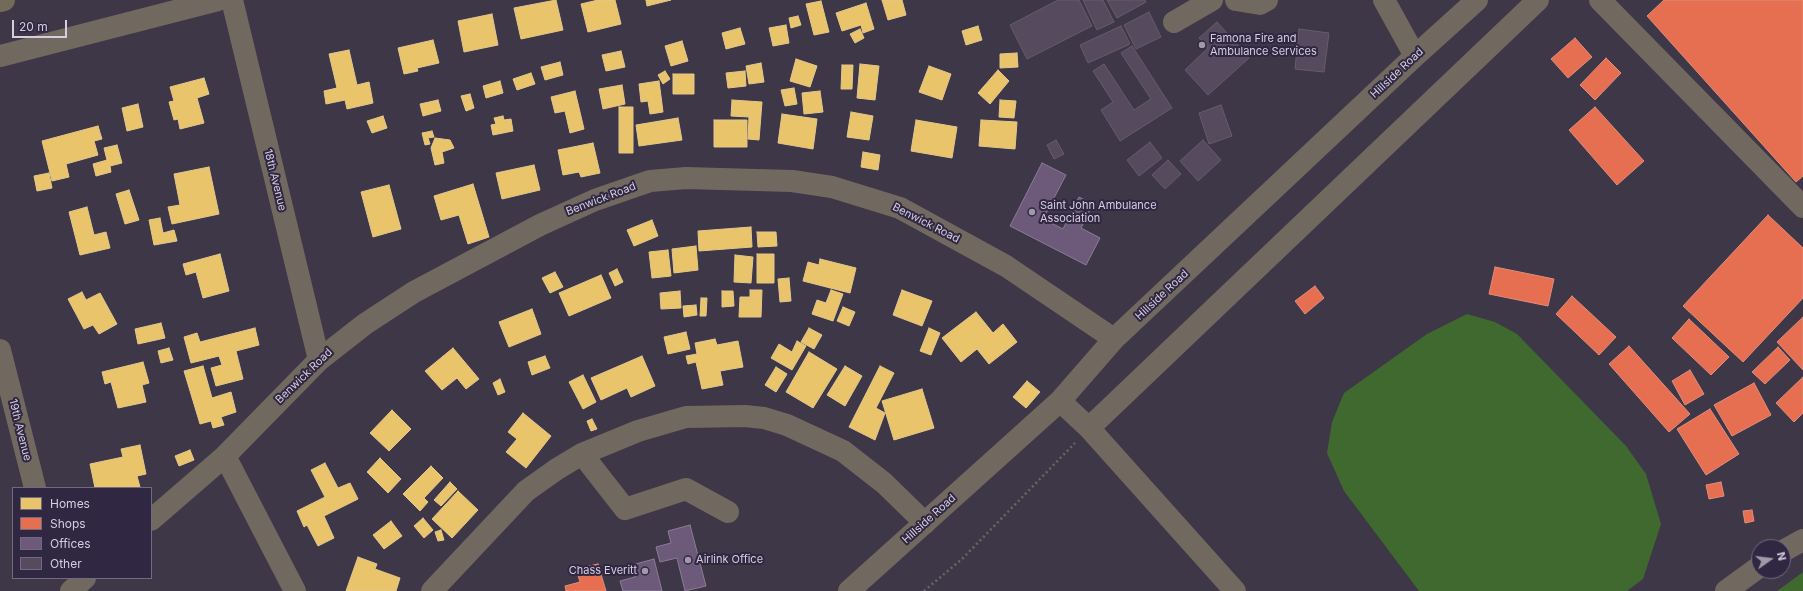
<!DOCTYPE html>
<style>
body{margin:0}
#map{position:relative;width:1803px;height:591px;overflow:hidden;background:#3d3747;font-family:Inter,sans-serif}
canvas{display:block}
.legend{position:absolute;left:12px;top:487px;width:140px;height:92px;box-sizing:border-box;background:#302742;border:1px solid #726a81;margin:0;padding:5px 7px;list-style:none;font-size:12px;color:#d4cfe0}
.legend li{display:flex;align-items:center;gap:8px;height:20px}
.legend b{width:20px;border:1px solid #726a81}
.north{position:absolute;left:1751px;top:539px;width:40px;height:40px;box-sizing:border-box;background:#302742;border:1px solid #726a81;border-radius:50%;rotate:76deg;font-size:11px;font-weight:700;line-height:16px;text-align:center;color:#d4cfe0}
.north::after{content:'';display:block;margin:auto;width:14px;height:18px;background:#9f9aaa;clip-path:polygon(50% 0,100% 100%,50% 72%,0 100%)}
.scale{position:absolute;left:12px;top:20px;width:55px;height:18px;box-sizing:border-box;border:2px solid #d4cfe0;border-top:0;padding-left:5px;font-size:12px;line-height:14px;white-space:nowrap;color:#d4cfe0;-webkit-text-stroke:3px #302742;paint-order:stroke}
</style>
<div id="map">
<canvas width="1803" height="591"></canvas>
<ul class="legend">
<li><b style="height:11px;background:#e9c46a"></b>Homes</li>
<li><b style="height:11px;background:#e76f51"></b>Shops</li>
<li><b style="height:11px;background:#6d597a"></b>Offices</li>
<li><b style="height:11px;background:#564a5e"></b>Other</li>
</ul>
<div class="north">N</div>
<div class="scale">20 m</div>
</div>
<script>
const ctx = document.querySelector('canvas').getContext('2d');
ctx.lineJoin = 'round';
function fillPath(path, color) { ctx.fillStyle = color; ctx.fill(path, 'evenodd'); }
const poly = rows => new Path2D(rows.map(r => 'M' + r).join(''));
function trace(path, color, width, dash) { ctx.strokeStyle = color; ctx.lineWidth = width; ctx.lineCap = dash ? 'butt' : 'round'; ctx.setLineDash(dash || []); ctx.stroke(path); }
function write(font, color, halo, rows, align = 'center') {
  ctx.font = font + ' Inter,sans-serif'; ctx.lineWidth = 4; ctx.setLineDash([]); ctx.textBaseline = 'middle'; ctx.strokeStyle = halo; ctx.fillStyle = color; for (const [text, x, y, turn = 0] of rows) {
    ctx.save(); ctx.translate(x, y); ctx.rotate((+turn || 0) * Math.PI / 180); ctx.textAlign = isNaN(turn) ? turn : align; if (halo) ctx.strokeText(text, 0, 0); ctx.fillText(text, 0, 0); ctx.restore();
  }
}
const green = poly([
 [1467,314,1495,322,1517,334,1626,446,1646,474,1661,524,1643,579,1627,591,1419,591,1344,491,1327,453,1332,422,1344,393,1427,334],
 [1803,572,1803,591,1777,591]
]);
const homes = poly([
 [556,0,563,30,521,39,514,8,556,0],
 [598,0,615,0,621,24,588,32,581,4,598,0],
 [646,0,671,0,647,6,646,0],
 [882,0,902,0,906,15,888,20,882,0],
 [821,1,829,32,814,35,806,4,821,1],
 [866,3,874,29,863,33,861,25,842,31,836,13,866,3],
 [492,14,498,45,464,52,458,21,492,14],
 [798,16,801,25,791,28,789,18,798,16],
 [786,25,789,43,773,46,769,28,786,25],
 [978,26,982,40,966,45,962,31,978,26],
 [740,28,745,44,726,49,722,33,740,28],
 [860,29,864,38,855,43,850,34,860,29],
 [433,40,439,63,417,68,418,71,404,74,398,48,433,40],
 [682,41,688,61,671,66,665,46,682,41],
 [349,50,357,85,369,82,373,103,347,109,345,100,326,104,324,91,337,88,329,54,349,50],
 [621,51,625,67,606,71,602,55,621,51],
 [1017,53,1018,67,1000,68,1000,54,1017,53],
 [796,59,817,66,810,87,790,81,796,59],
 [560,62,563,75,545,80,541,67,560,62],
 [761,63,764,82,749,84,746,66,761,63],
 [860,64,879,66,875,100,857,98,860,64],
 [842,65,853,65,852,89,841,89,842,65],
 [929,66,951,74,942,100,919,92,929,66],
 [998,70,1009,81,990,104,978,93,998,70],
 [665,71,670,79,663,84,658,75,665,71],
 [745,71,746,86,728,88,726,73,745,71],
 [531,73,535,84,517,90,513,79,531,73],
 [673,74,694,74,694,94,673,94,673,74],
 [204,78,209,94,197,98,204,123,180,129,178,119,174,120,169,102,174,101,170,87,204,78],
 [500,81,503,93,486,98,483,86,500,81],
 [659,81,663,112,650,114,648,101,641,102,639,84,659,81],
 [622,85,625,104,603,109,599,89,622,85],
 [794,88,797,104,785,106,781,90,794,88],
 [575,91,584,129,570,133,565,111,555,113,551,97,575,91],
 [820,91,823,112,804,114,802,93,820,91],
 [470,94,474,108,466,111,461,96,470,94],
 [438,100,441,111,423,116,420,104,438,100],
 [732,100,762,102,759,140,748,139,749,117,731,116,732,100],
 [1000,100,1016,101,1014,118,999,117,1000,100],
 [138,104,143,127,127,131,122,108,138,104],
 [619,107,633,107,633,153,619,153,619,107],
 [851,112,873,116,869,140,847,137,851,112],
 [782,114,817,119,813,149,778,143,782,114],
 [383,116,387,128,372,133,367,121,383,116],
 [503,116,504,120,511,119,513,131,493,135,491,125,496,124,494,118,503,116],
 [678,118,682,140,639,146,636,125,678,118],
 [714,120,747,120,747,147,714,147,714,120],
 [916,120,957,127,952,158,911,151,916,120],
 [981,120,1017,122,1015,149,979,146,981,120],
 [98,126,102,139,94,141,98,155,66,164,69,177,52,181,42,141,98,126],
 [432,131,434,137,428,138,430,144,425,145,422,133,432,131],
 [435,138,450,140,454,148,442,152,444,163,435,165,431,148,435,138],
 [593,143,600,173,581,177,579,172,563,175,558,150,593,143],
 [117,145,122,163,110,166,111,172,96,176,93,164,107,160,104,148,117,145],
 [863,152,880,155,878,170,861,167,863,152],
 [534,165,540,190,502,199,496,173,534,165],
 [209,167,219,214,172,224,168,207,180,205,174,174,209,167],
 [49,173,52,188,37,191,34,176,49,173],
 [473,184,489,237,468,244,459,215,441,220,434,196,473,184],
 [389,185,401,229,373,237,361,192,389,185],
 [129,190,139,220,125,224,116,194,129,190],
 [87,207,94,235,106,232,110,248,80,255,69,212,87,207],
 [160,218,163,233,174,230,177,241,154,245,149,220,160,218],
 [652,220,658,236,634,246,627,230,652,220],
 [751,227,752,247,699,251,698,231,751,227],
 [757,232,776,232,777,246,758,247,757,232],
 [696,246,698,270,674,273,672,249,696,246],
 [668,250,671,276,652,278,649,252,668,250],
 [220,254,229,291,203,298,196,272,186,275,183,264,220,254],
 [757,254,774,254,774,283,757,283,757,254],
 [735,255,753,257,751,283,734,282,735,255],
 [820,259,856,268,850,293,803,281,808,262,819,265,820,259],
 [617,269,623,282,615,286,609,273,617,269],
 [555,272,563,287,550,293,542,278,555,272],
 [601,275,611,298,569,316,559,293,601,275],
 [789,278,791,301,780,302,778,279,789,278],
 [750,290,762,290,761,317,739,317,740,297,750,297,750,290],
 [831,290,843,294,833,321,812,314,817,300,826,303,831,290],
 [902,290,932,301,922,326,893,315,902,290],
 [680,291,681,308,661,309,660,293,680,291],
 [722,291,733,291,734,306,722,307,722,291],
 [82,292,86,300,100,293,117,324,99,334,93,325,84,329,68,299,82,292],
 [701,298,707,298,706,316,700,316,701,298],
 [696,305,697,315,684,317,683,306,696,305],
 [843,307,855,312,849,326,837,321,843,307],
 [532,309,541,334,509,347,499,322,532,309],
 [976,312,993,333,1003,324,1017,342,989,364,977,349,961,362,942,338,976,312],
 [161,323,165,338,138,344,135,329,161,323],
 [255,328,259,345,236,351,243,379,216,386,211,368,222,365,219,356,191,363,184,337,197,333,200,342,255,328],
 [809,328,822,335,814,349,801,342,809,328],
 [929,328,940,333,931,355,920,351,929,328],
 [686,332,690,349,668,354,664,337,686,332],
 [715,339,717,345,738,341,743,367,720,371,723,385,702,389,696,362,688,364,686,356,697,354,695,343,715,339],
 [797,341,806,346,792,370,771,358,779,344,792,352,797,341],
 [169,348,173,360,161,363,158,351,169,348],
 [453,348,479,379,466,389,457,378,442,390,425,371,453,348],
 [809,352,837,369,813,408,786,392,809,352],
 [545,356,550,368,532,375,528,362,545,356],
 [642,356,655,386,631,397,627,388,601,400,591,378,642,356],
 [143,362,149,383,142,385,146,402,118,408,111,382,105,384,102,372,143,362],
 [203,366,212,398,231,392,236,412,221,417,224,425,213,428,211,421,200,424,184,371,203,366],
 [845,366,862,376,845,406,827,395,845,366],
 [880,366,894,373,876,408,885,413,875,440,849,427,880,366],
 [776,367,787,374,776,392,765,385,776,367],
 [583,375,596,402,583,409,569,382,583,375],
 [500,379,505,392,498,395,493,383,500,379],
 [1027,381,1040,392,1026,408,1013,397,1027,381],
 [922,389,934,428,894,440,882,401,922,389],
 [392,410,411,429,389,451,370,433,392,410],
 [523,413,551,436,526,468,506,452,517,439,508,432,523,413],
 [592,419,597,429,591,431,587,421,592,419],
 [140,445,146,474,137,476,140,487,95,488,90,464,123,457,121,449,140,445],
 [190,450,194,460,179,466,175,456,190,450],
 [380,458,401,479,388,493,367,472,380,458],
 [325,463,338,488,350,483,358,499,324,516,334,538,318,546,307,525,304,527,297,511,325,497,311,470,325,463],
 [431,466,443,478,424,498,428,502,420,511,403,494,431,466],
 [450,482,457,489,441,506,434,500,450,482],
 [458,491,478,510,452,538,432,519,458,491],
 [423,518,433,530,424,538,414,526,423,518],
 [391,521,402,536,384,549,373,535,391,521],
 [441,530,444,540,438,541,435,532,441,530],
 [358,557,377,564,375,569,400,578,396,591,346,591,358,557]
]);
const shops = poly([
 [1664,0,1803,0,1803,176,1796,182,1647,16,1664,0],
 [1575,38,1592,57,1568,78,1551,59,1575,38],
 [1606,58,1621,73,1595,100,1580,85,1606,58],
 [1595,107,1644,161,1617,185,1569,130,1595,107],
 [1768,215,1803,248,1803,298,1743,362,1683,306,1768,215],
 [1495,267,1554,279,1548,306,1489,294,1495,267],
 [1315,286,1324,298,1305,314,1295,301,1315,286],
 [1572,296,1616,337,1599,355,1556,314,1572,296],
 [1803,317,1803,370,1777,342,1803,317],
 [1689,319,1729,357,1711,375,1672,338,1689,319],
 [1629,346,1690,414,1669,432,1609,364,1629,346],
 [1778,347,1790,360,1765,384,1752,372,1778,347],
 [1690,370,1704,394,1685,405,1672,381,1690,370],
 [1803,377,1803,413,1794,422,1776,403,1803,377],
 [1754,383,1771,415,1732,436,1714,405,1754,383],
 [1710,409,1739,454,1706,475,1677,429,1710,409],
 [1721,482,1724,496,1709,499,1706,485,1721,482],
 [1752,510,1754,521,1745,523,1743,511,1752,510],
 [598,564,606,591,566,591,565,586,580,582,576,569,598,564]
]);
const offices = poly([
 [1042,163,1066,175,1043,219,1063,229,1079,197,1093,204,1081,228,1100,238,1086,265,1010,226,1042,163],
 [690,525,706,586,685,591,677,558,660,562,656,547,671,543,668,531,690,525],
 [654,559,662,591,623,591,620,581,635,577,632,565,654,559]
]);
const building = poly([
 [1058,0,1079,0,1092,26,1027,59,1010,25,1058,0],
 [1083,0,1103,0,1114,22,1097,30,1083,0],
 [1107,0,1145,0,1146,2,1117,18,1107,0],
 [1149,12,1161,37,1136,49,1124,25,1149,12],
 [1217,22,1249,58,1208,95,1185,70,1208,48,1199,38,1217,22],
 [1121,26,1130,44,1088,63,1080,45,1121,26],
 [1299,29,1329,33,1324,72,1295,69,1299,29],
 [1132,46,1172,108,1120,141,1101,110,1113,102,1093,71,1104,64,1134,110,1151,99,1121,53,1132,46],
 [1221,105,1232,136,1209,144,1199,113,1221,105],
 [1056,140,1064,154,1054,159,1047,145,1056,140],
 [1203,140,1221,160,1198,181,1180,161,1203,140],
 [1150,142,1162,158,1139,176,1127,160,1150,142],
 [1168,160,1181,174,1165,189,1152,175,1168,160]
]);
const path = poly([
 [924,591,962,559,1075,443]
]);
const minor = poly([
 [232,0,319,360],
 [1236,0,1260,4,1267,0],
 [1384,0,1415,56],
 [1600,0,1803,207],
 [1174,22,1212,0],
 [0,56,218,0],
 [0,350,35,488],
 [1060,401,1089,428,1235,591],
 [1089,428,1538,0],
 [582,454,625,509,686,489,728,512],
 [225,456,295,591],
 [151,520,225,456,319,360,365,324,414,292,540,225,595,200,650,181,686,178,792,181,832,187,900,208,1006,266,1114,339],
 [1783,551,1803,540],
 [71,591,85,578],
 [432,591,526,491,557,469,582,454,638,431,686,417,745,416,764,418,787,425,843,451,884,483,925,523],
 [849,591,1060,401,1114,339,1415,56,1477,0],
 [1726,591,1759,567]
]);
const major = poly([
 [0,1,4,0]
]);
const markers = [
 [1202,45,4,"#9f9aaa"],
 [1032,212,4,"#9f9aaa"],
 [688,560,4,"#9f9aaa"],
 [645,571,4,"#9f9aaa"]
];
const poiNames = [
 ["Famona Fire and",1210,39],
 ["Ambulance Services",1210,52],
 ["Saint John Ambulance",1040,206],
 ["Association",1040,219],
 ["Airlink Office",696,560],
 ["Chass Everitt",637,571,"right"]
];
const streetNames = [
 ["Hillside Road",1397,73,-43],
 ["18th Avenue",275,180,76],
 ["Benwick Road",601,199,-21],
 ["Benwick Road",926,223,27],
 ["Hillside Road",1162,295,-43],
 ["Benwick Road",304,376,-44],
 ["19th Avenue",20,430,76],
 ["Hillside Road",929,519,-42]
];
fillPath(green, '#40692f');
fillPath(homes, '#e9c46a');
trace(homes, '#e3c78d', 1);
fillPath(shops, '#e76f51');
trace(shops, '#e18c7c', 1);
fillPath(offices, '#6d597a');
trace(offices, '#8c7c99', 1);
fillPath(building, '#564a5e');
trace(building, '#645d6a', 1);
trace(path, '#6c6660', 2.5, [2, 3]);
trace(minor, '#716960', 22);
trace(major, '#736a59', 22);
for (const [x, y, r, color] of markers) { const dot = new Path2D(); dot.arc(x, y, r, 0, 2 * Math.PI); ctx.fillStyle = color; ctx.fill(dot); trace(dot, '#302742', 1.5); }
write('11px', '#d4cfe0', '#302742', poiNames, 'left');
write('11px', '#d4cfe0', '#302742', streetNames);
</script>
